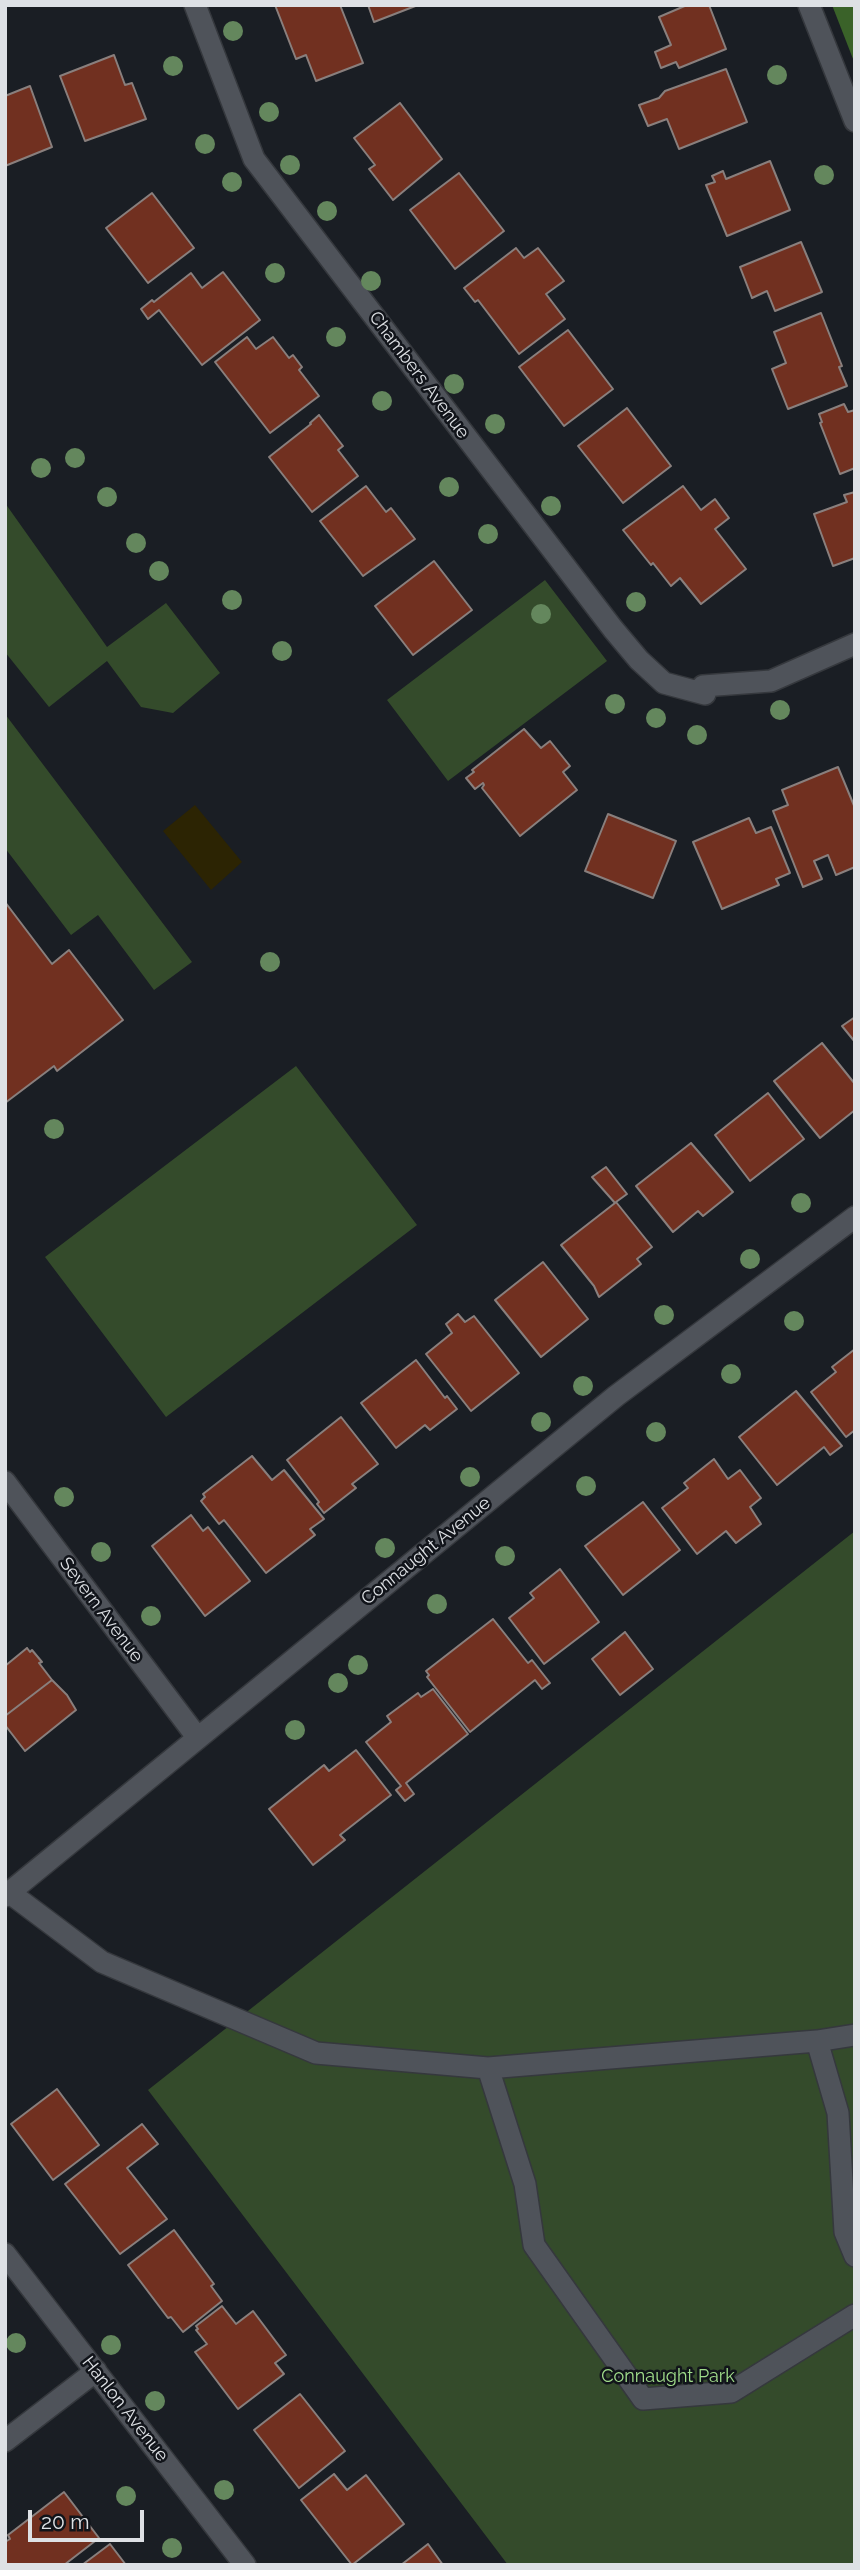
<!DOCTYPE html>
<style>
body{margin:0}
#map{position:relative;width:860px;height:2570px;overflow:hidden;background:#1a1e24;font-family:Raleway,sans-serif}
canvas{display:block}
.frame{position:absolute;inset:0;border:7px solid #dee1e5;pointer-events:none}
.scale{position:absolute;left:28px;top:2510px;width:116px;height:32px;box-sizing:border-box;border:4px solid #dee1e5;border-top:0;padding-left:9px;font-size:21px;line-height:24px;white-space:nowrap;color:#dee1e5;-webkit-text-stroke:5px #11141a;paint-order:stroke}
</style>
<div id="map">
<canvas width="860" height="2570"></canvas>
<div class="frame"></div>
<div class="scale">20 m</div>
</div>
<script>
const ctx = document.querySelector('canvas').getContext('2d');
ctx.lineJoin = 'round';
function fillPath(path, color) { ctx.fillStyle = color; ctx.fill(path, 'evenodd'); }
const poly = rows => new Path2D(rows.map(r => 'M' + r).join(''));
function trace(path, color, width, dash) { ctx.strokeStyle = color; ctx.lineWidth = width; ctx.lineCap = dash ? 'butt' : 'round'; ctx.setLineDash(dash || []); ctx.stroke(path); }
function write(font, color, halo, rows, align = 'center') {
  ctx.font = font + ' Raleway,sans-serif'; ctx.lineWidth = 5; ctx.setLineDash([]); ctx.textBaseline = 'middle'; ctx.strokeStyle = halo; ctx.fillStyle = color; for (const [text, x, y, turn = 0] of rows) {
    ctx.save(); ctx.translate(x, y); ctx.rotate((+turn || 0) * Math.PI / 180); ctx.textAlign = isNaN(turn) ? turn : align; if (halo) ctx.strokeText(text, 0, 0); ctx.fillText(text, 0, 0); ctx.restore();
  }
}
const green = poly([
 [5,503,107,647,166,603,220,673,173,713,141,707,107,661,49,707,5,652],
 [545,580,607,661,448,781,387,700],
 [5,714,192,962,154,990,98,915,71,935,5,848],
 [296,1066,417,1225,166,1417,45,1257],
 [855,1531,855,2565,508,2565,148,2090]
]);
const forest = poly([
 [832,5,855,5,855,64]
]);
const sand = poly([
 [195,805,242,862,211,890,163,831]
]);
const building = poly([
 [275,5,340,5,363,63,316,81,306,55,296,59,275,5],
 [368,5,418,5,374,22,368,5],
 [687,5,709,5,726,49,679,68,676,62,661,68,655,52,671,45,659,17,687,5],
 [114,55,125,85,132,83,146,119,85,141,60,76,114,55],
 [726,69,747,122,679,149,667,119,648,126,639,105,659,98,665,91,726,69],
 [30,86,52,147,5,166,5,96,30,86],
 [400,103,442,159,393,200,369,169,375,165,354,138,400,103],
 [770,161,790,210,727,236,706,185,715,182,712,176,723,171,726,179,770,161],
 [459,173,504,231,455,269,410,210,459,173],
 [152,193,194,248,148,283,106,228,152,193],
 [801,242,822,292,775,311,767,291,752,298,740,267,801,242],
 [516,248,524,258,538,248,564,281,546,294,565,319,519,354,478,300,475,302,464,288,516,248],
 [223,272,260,320,202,365,159,310,148,319,141,309,152,300,154,302,191,273,202,288,223,272],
 [821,313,842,366,839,367,847,386,788,409,772,369,786,363,774,332,821,313],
 [568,330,613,389,564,426,519,367,568,330],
 [247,337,256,349,273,337,289,358,293,355,302,367,299,370,319,396,270,433,215,362,247,337],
 [844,404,848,412,855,410,855,468,840,474,820,423,822,422,819,414,844,404],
 [627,408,671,466,623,503,578,446,627,408],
 [319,415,343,446,338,450,358,476,312,512,269,457,311,424,310,423,319,415],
 [366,486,386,512,391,508,415,539,363,576,320,521,366,486],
 [683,486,701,510,715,499,729,518,715,529,746,569,701,604,680,578,671,586,653,563,651,565,623,530,683,486],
 [855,492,855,558,833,566,814,514,847,502,844,495,855,492],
 [434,561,472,610,413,655,375,606,434,561],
 [524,729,541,748,550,741,570,766,563,772,577,790,520,836,482,788,484,785,483,783,475,789,466,778,474,772,472,770,524,729],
 [838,767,855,808,855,867,836,875,828,855,814,861,822,879,803,887,773,811,788,805,782,790,838,767],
 [608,814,676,841,653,898,585,871,608,814],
 [749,818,756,833,771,827,790,873,776,879,779,885,722,909,693,842,749,818],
 [5,902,52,964,69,950,123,1020,57,1071,54,1066,5,1103,5,902],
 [855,1017,855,1042,842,1026,855,1017],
 [822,1043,855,1084,855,1110,820,1138,774,1081,822,1043],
 [768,1093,804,1139,750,1181,715,1135,768,1093],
 [691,1143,733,1192,703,1216,698,1211,673,1232,636,1186,691,1143],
 [606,1167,627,1194,616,1202,652,1247,637,1259,641,1264,599,1297,594,1286,561,1245,615,1203,592,1177,606,1167],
 [543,1262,588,1319,541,1357,495,1300,543,1262],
 [458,1314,465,1322,474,1316,519,1373,471,1411,426,1354,452,1333,446,1324,458,1314],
 [855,1349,855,1430,846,1437,811,1392,836,1372,832,1367,855,1349],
 [416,1360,445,1398,447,1396,457,1409,430,1430,425,1425,396,1448,361,1403,416,1360],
 [796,1391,842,1446,830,1455,824,1447,777,1485,739,1437,796,1391],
 [341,1417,378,1464,352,1484,356,1488,324,1513,317,1504,319,1502,287,1460,341,1417],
 [252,1456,272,1480,284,1470,324,1519,310,1529,315,1535,266,1573,224,1520,219,1524,201,1501,205,1497,203,1494,252,1456],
 [714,1459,728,1479,740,1470,761,1498,750,1507,761,1524,736,1543,726,1531,697,1554,662,1508,688,1488,684,1483,714,1459],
 [643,1502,680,1550,623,1595,585,1546,643,1502],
 [191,1515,203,1531,208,1527,250,1581,205,1616,152,1546,191,1515],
 [560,1569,599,1622,544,1664,509,1618,534,1598,530,1593,560,1569],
 [493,1619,528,1663,532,1660,550,1683,542,1689,535,1680,470,1732,427,1677,429,1675,426,1671,493,1619],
 [625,1632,653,1669,620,1695,592,1659,625,1632],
 [27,1648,30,1652,32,1650,42,1662,39,1663,52,1680,5,1716,5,1666,27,1648],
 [52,1680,67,1695,76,1710,25,1751,5,1725,5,1716,52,1680],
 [433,1689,468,1734,406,1783,414,1794,405,1801,396,1790,401,1786,366,1742,391,1722,387,1716,418,1693,421,1697,433,1689],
 [356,1750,391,1795,340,1835,345,1840,313,1865,269,1809,324,1765,329,1771,356,1750],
 [57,2089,99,2145,53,2180,11,2124,57,2089],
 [142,2124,158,2144,127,2168,167,2219,120,2254,65,2184,142,2124],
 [174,2230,214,2284,211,2286,222,2301,183,2332,171,2317,168,2318,128,2265,174,2230],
 [222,2306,236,2324,253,2311,286,2355,275,2363,284,2374,238,2409,195,2352,207,2344,196,2330,198,2329,196,2326,222,2306],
 [300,2394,345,2451,299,2488,254,2430,300,2394],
 [334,2474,347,2490,366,2475,404,2524,352,2565,301,2500,334,2474],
 [64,2492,99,2538,64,2565,5,2565,5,2542,10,2539,8,2535,64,2492],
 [110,2544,126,2565,82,2565,110,2544],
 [428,2544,443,2565,401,2565,428,2544]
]);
const minor = poly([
 [195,5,254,159,613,629,639,660,664,683,705,694,703,686,771,681,855,644],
 [809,5,855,121],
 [5,1482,197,1737],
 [10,1893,102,1962,316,2053,488,2068,525,2184,534,2245,643,2399,731,2392,855,2315],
 [5,1896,616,1396,855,1217],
 [855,2035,817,2041,838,2113,845,2232,855,2256],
 [488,2068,817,2041],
 [5,2254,245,2565],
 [5,2441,96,2371]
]);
const trees = [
 [233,31],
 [173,66],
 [777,75],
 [269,112],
 [205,144],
 [290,165],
 [824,175],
 [232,182],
 [327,211],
 [275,273],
 [371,281],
 [336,337],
 [454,384],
 [382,401],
 [495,424],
 [75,458],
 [41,468],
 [449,487],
 [107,497],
 [551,506],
 [488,534],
 [136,543],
 [159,571],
 [232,600],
 [636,602],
 [541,614],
 [282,651],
 [615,704],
 [780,710],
 [656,718],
 [697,735],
 [270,962],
 [54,1129],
 [801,1203],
 [750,1259],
 [664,1315],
 [794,1321],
 [731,1374],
 [583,1386],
 [541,1422],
 [656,1432],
 [470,1477],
 [586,1486],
 [64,1497],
 [385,1548],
 [101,1552],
 [505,1556],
 [437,1604],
 [151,1616],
 [358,1665],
 [338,1683],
 [295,1730],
 [16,2343],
 [111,2345],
 [155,2401],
 [224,2490],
 [126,2496],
 [172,2548]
];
const streetNames = [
 ["Chambers Avenue",419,375,53],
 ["Connaught Avenue",426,1551,-39],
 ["Severn Avenue",101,1610,53],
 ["Hanlon Avenue",125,2409,52]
];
const parkNames = [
 ["Connaught Park",668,2377]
];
fillPath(green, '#344b2b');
fillPath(forest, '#3a6229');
fillPath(sand, '#2c2403');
fillPath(building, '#713020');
trace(building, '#897f7d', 2);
trace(minor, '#35383d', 24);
trace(minor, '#4f535a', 21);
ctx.fillStyle = '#64875d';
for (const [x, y] of trees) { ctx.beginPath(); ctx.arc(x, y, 10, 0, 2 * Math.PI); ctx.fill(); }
write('18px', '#dee1e5', '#11141a', streetNames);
write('18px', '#a1dd8b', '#11141a', parkNames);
</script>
